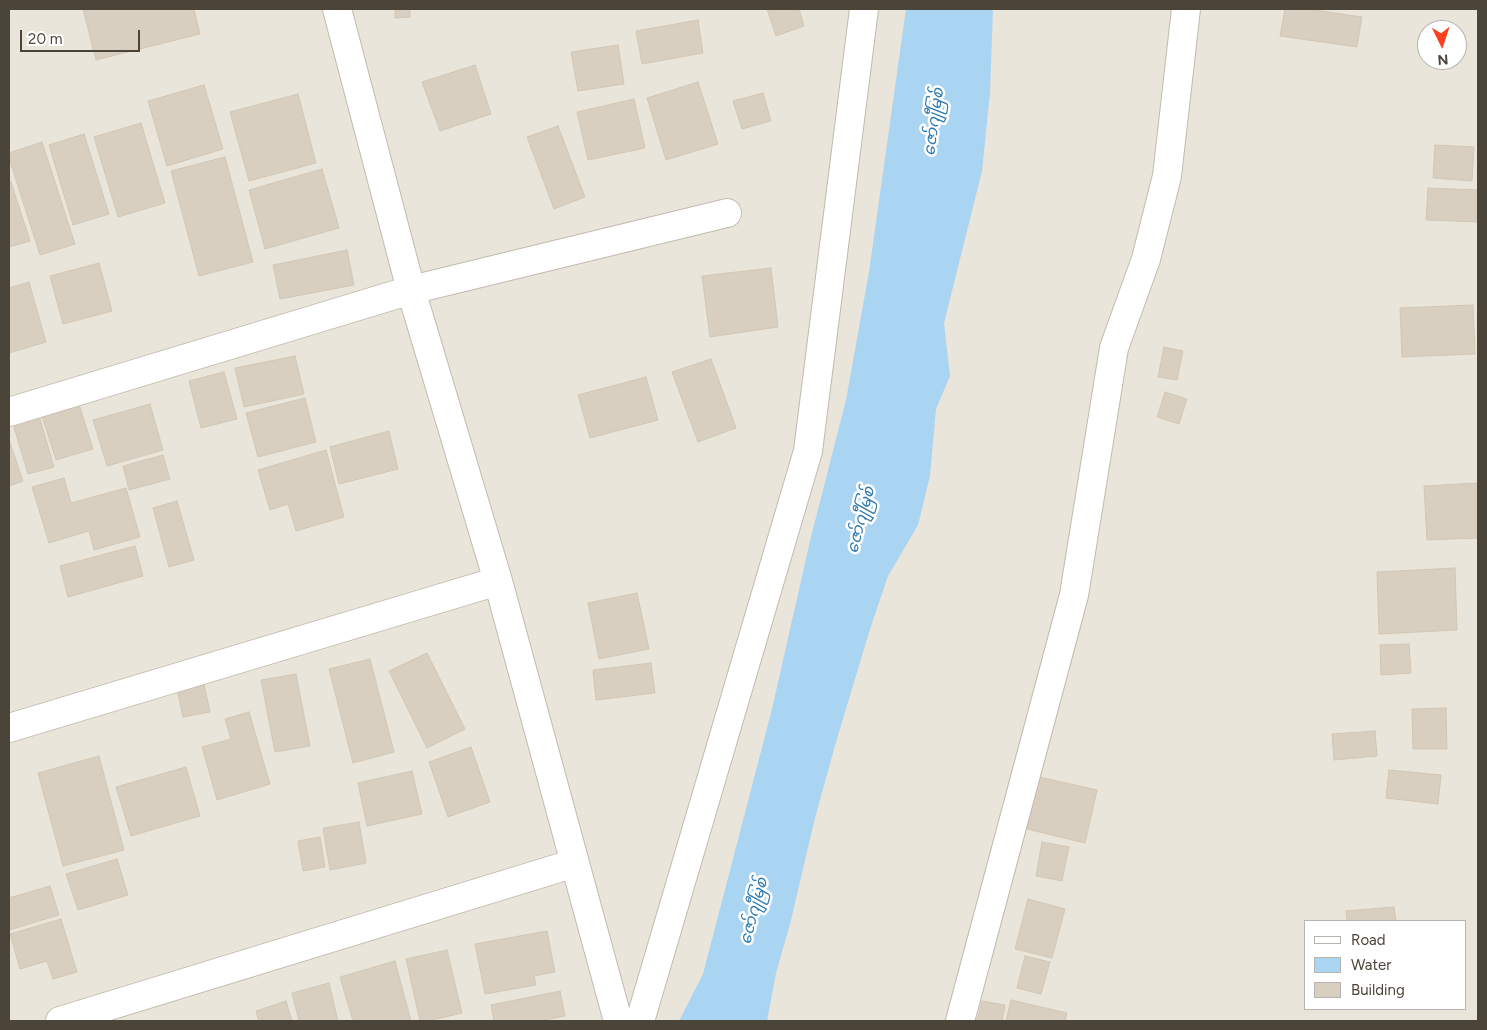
<!DOCTYPE html>
<meta charset="utf-8">
<style>
body{margin:0}
#map{position:relative;width:1487px;height:1030px;overflow:hidden;background:#f6f3ec;font-family:Figtree,sans-serif}
canvas{display:block}
.frame{position:absolute;inset:0;border:10px solid #4b4439;pointer-events:none}
.legend{position:absolute;left:1304px;top:920px;width:162px;height:90px;box-sizing:border-box;background:#fff;border:1px solid #b7b4b0;margin:0;padding:6px 9px;list-style:none;font-size:15px;color:#4b4439}
.legend li{display:flex;align-items:center;gap:10px;height:25px}
.legend b{width:25px;border:1px solid #b7b4b0}
.north{position:absolute;left:1417px;top:20px;width:50px;height:50px;box-sizing:border-box;background:#fff;border:1px solid #b7b4b0;border-radius:50%;rotate:176deg;font-size:14px;font-weight:700;line-height:20px;text-align:center;color:#4b4439}
.north::after{content:'';display:block;margin:auto;width:18px;height:22px;background:#fc3f1d;clip-path:polygon(50% 0,100% 100%,50% 72%,0 100%)}
.scale{position:absolute;left:20px;top:30px;width:120px;height:22px;box-sizing:border-box;border:2px solid #4b4439;border-top:0;padding-left:6px;font-size:15px;line-height:18px;white-space:nowrap;color:#4b4439;-webkit-text-stroke:4px #fff;paint-order:stroke}
</style>
<div id="map">
<canvas width="1487" height="1030"></canvas>
<div class="frame"></div>
<ul class="legend">
<li><b style="height:6px;background:#fff"></b>Road</li>
<li><b style="height:14px;background:#a9d4f2"></b>Water</li>
<li><b style="height:14px;background:#d8cfc1"></b>Building</li>
</ul>
<div class="north">N</div>
<div class="scale">20 m</div>
</div>
<script>
const ctx = document.querySelector('canvas').getContext('2d');
ctx.lineJoin = 'round';
function fillPath(path, color) { ctx.fillStyle = color; ctx.fill(path, 'evenodd'); }
const poly = rows => new Path2D(rows.map(r => 'M' + r).join(''));
function trace(path, color, width, dash) { ctx.strokeStyle = color; ctx.lineWidth = width; ctx.lineCap = dash ? 'butt' : 'round'; ctx.setLineDash(dash || []); ctx.stroke(path); }
function write(font, color, halo, rows, align = 'center') {
  ctx.font = font + ' Figtree,"Noto Sans Myanmar",sans-serif'; ctx.lineWidth = 5; ctx.setLineDash([]); ctx.textBaseline = 'middle'; ctx.strokeStyle = halo; ctx.fillStyle = color; for (const [text, x, y, turn = 0] of rows) {
    ctx.save(); ctx.translate(x, y); ctx.rotate((+turn || 0) * Math.PI / 180); ctx.textAlign = isNaN(turn) ? turn : align; if (halo) ctx.strokeText(text, 0, 0); ctx.fillText(text, 0, 0); ctx.restore();
  }
}
const residential = poly([
 [9,9,1478,9,1478,1021,9,1021],
 [1427,30,1457,30,1457,60,1427,60],
 [1306,921,1466,921,1466,1009,1306,1009]
]);
const water = poly([
 [906,9,993,9,990,93,982,171,944,323,950,376,936,409,930,476,918,525,888,576,871,626,836,742,815,818,790,924,776,973,767,1021,679,1021,703,974,772,709,810,541,846,400,869,272]
]);
const building = poly([
 [83,9,194,9,200,34,96,60,83,9],
 [395,9,410,9,410,17,395,18,395,9],
 [767,9,799,9,804,26,776,36,767,9],
 [1285,9,1308,9,1362,17,1357,47,1280,36,1285,9],
 [698,20,703,53,642,64,636,31,698,20],
 [618,45,624,84,578,91,571,52,618,45],
 [475,65,491,114,440,131,422,82,475,65],
 [698,82,718,144,666,160,647,98,698,82],
 [204,85,223,149,167,166,148,101,204,85],
 [763,93,771,121,742,129,733,101,763,93],
 [298,94,316,163,249,181,230,112,298,94],
 [634,99,645,148,588,160,577,112,634,99],
 [141,123,165,203,118,217,94,137,141,123],
 [558,126,585,197,554,209,527,137,558,126],
 [84,134,109,214,73,225,49,145,84,134],
 [42,142,75,244,40,255,9,158,9,153,42,142],
 [1435,145,1474,147,1472,181,1433,178,1435,145],
 [225,157,253,262,199,276,171,171,225,157],
 [322,169,339,228,265,249,249,190,322,169],
 [11,182,30,241,9,247,9,183,11,182],
 [1428,188,1478,190,1478,222,1426,220,1428,188],
 [347,250,354,285,280,299,273,265,347,250],
 [99,263,112,311,63,324,50,276,99,263],
 [771,268,778,327,710,337,702,276,771,268],
 [29,282,46,342,9,353,9,288,29,282],
 [1473,305,1475,354,1402,357,1400,308,1473,305],
 [1164,347,1183,351,1177,380,1158,377,1164,347],
 [295,356,304,394,244,407,235,368,295,356],
 [711,359,736,428,698,442,672,372,711,359],
 [224,372,237,419,201,428,189,381,224,372],
 [646,377,658,420,590,438,578,395,646,377],
 [1165,392,1187,399,1179,424,1157,417,1165,392],
 [305,398,316,442,258,457,246,413,305,398],
 [78,401,93,449,56,460,41,413,78,401],
 [150,404,163,450,107,466,93,420,150,404],
 [40,419,54,467,28,474,14,427,40,419],
 [389,431,398,469,339,484,330,447,389,431],
 [9,440,23,481,9,486,9,440],
 [326,450,344,517,296,531,288,504,270,510,258,470,326,450],
 [163,455,170,479,129,490,123,466,163,455],
 [64,478,71,503,126,488,140,537,94,550,89,531,49,543,32,487,64,478],
 [1478,483,1478,538,1427,540,1424,486,1478,483],
 [177,501,194,560,169,567,153,508,177,501],
 [135,546,143,576,68,597,60,566,135,546],
 [1455,568,1457,630,1379,634,1377,572,1455,568],
 [637,593,649,649,599,659,588,603,637,593],
 [1409,644,1411,673,1381,675,1380,645,1409,644],
 [427,653,465,729,427,748,389,671,427,653],
 [370,659,394,752,353,763,329,669,370,659],
 [651,663,655,693,596,700,593,670,651,663],
 [296,674,310,746,275,752,261,680,296,674],
 [203,679,210,712,183,717,176,685,203,679],
 [1446,708,1447,749,1413,749,1412,709,1446,708],
 [249,712,270,784,217,800,202,747,231,739,225,719,249,712],
 [1375,731,1377,756,1334,760,1332,734,1375,731],
 [471,747,490,802,448,817,429,762,471,747],
 [99,756,124,850,63,866,38,773,99,756],
 [186,767,200,816,131,836,116,787,186,767],
 [1389,770,1441,775,1438,804,1386,798,1389,770],
 [412,771,422,814,367,826,358,783,412,771],
 [1039,777,1097,790,1085,843,1027,829,1039,777],
 [359,822,366,863,330,870,323,828,359,822],
 [320,837,325,867,303,871,298,841,320,837],
 [1042,842,1069,847,1062,881,1036,876,1042,842],
 [117,859,128,895,78,910,66,874,117,859],
 [50,886,59,915,9,930,9,898,50,886],
 [1028,899,1065,909,1052,958,1015,949,1028,899],
 [1394,907,1396,921,1347,921,1346,911,1394,907],
 [61,919,77,972,53,979,47,961,20,969,10,934,61,919],
 [547,931,555,972,534,976,536,985,485,994,475,944,547,931],
 [447,950,462,1013,428,1021,420,1021,406,959,447,950],
 [1025,956,1050,962,1041,994,1017,988,1025,956],
 [395,961,411,1021,353,1021,340,977,395,961],
 [329,983,338,1021,299,1021,292,993,329,983],
 [560,991,565,1016,539,1021,494,1021,491,1005,560,991],
 [1011,1000,1067,1013,1065,1021,1006,1021,1011,1000],
 [286,1001,292,1021,259,1021,256,1011,286,1001],
 [982,1001,1005,1005,1002,1021,977,1021,982,1001]
]);
const street = poly([
 [337,9,411,290,498,581,618,1021],
 [9,412,411,290,727,213],
 [9,728,498,581],
 [60,1021,575,863],
 [640,1021,808,451,864,9],
 [960,1021,1074,595,1114,348,1146,259,1167,176,1186,9]
]);
const waterNames = [
 ["ဇော်ဂျီမြစ်",934,122,-82],
 ["ဇော်ဂျီမြစ်",861,520,-75],
 ["ဇော်ဂျီမြစ်",754,911,-75]
];
fillPath(residential, '#eae5da');
fillPath(water, '#a9d4f2');
fillPath(building, '#d8cfc1');
trace(building, '#d3c7b4', 1);
trace(street, '#c2bbae', 30);
trace(street, '#fff', 28);
write('italic 16px', '#2e7ab2', '#fff', waterNames);
</script>
